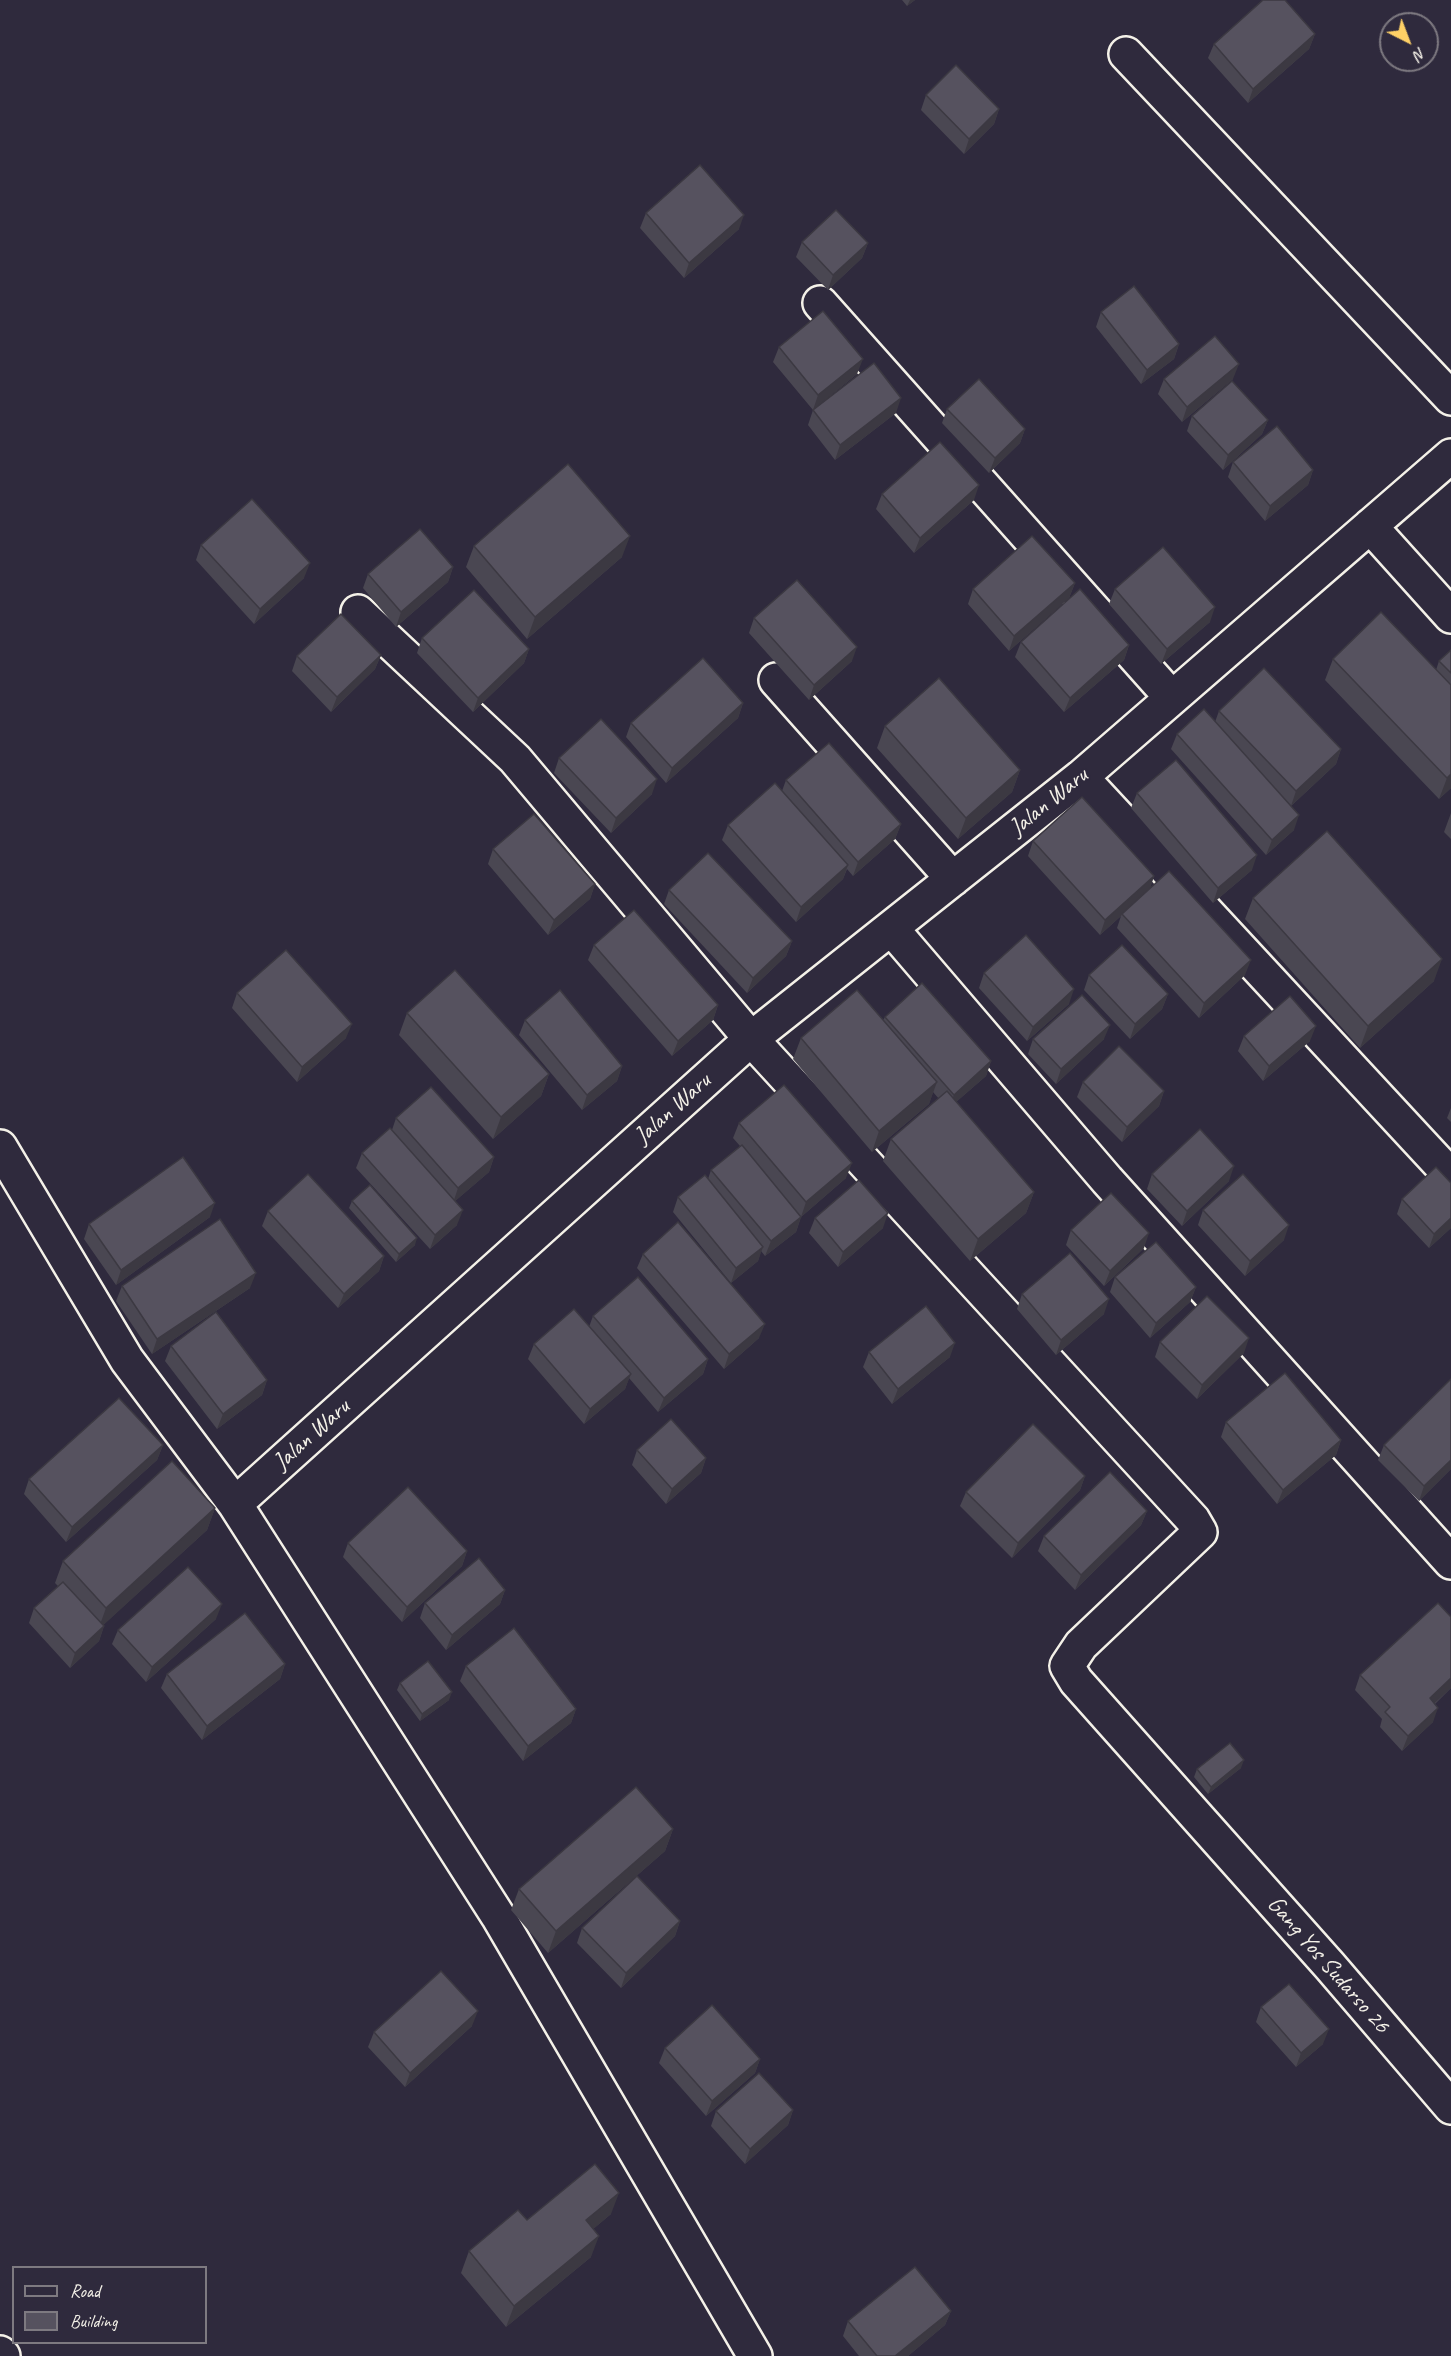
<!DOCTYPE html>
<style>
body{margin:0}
#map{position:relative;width:1451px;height:2356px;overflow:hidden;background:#2f2a3d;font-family:Caveat,sans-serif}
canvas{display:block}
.legend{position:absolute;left:12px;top:2266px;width:195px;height:78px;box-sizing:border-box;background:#2f2a3d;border:2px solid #7e7a81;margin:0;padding:8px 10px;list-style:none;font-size:18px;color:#f4f1e8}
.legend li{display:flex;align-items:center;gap:12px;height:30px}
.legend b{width:30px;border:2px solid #7e7a81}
.north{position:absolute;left:1379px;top:12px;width:60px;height:60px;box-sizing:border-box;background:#2f2a3d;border:2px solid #7e7a81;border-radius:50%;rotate:138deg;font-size:16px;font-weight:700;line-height:24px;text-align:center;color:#f4f1e8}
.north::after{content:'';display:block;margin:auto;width:21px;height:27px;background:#ffd166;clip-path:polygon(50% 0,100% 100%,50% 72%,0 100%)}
</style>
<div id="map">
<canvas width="1451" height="2356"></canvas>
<ul class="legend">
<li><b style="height:8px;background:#2f2a3d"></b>Road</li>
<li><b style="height:16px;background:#56525f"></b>Building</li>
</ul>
<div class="north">N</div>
</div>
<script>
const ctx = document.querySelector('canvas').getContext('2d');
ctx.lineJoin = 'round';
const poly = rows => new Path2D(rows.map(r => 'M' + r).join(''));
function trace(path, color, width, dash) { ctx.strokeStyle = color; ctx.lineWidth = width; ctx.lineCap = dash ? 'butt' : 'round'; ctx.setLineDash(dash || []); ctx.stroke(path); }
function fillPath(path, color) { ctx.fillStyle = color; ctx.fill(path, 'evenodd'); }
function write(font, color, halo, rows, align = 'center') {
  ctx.font = font + ' Caveat,sans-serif'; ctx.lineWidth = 4.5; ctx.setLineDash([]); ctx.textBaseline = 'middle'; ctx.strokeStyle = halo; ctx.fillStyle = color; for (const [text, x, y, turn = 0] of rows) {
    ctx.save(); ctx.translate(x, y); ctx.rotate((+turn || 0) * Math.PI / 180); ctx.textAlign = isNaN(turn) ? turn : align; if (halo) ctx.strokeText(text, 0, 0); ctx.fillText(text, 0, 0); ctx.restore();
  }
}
const minor = poly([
 [1126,54,1451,398],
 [820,303,1172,698],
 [1370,526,1451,616],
 [358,612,515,759,751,1039,1193,1520,1200,1532,1081,1645,1067,1666,1076,1681,1330,1966,1451,2107],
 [776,680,953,879],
 [1081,777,1451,1176],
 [891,928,1107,1180,1451,1562],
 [0,1147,127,1360,235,1504,498,1916,755,2356],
 [235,1504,751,1039,1081,777,1451,456],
 [0,2353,3,2356]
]);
const wall = poly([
 [902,0,915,0,907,6],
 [1315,34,1309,49,1248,103,1208,58,1214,44],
 [926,95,999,109,994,124,964,154,921,110],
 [646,213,739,229,684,278,640,228],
 [802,242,868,243,862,258,828,290,796,257],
 [1101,312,1179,344,1174,359,1141,384,1096,327],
 [779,347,857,374,813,410,773,362],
 [1164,379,1233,379,1182,422,1158,394],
 [947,409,1025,429,1020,443,989,473,942,423],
 [813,410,896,413,835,460,808,425],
 [1192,416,1268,420,1262,434,1223,470,1187,431],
 [1233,462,1313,470,1308,485,1265,521,1228,477],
 [882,494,974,500,914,553,876,509],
 [201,545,304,578,254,624,196,560],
 [474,546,622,557,527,639,466,567],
 [453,567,448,582,396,627,363,588,368,574],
 [1075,583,1069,598,1009,651,968,604,973,589],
 [1115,589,1210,622,1161,664,1109,604],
 [754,618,852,661,809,700,749,633],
 [422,638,529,649,524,663,473,712,417,653],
 [1021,642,1129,645,1124,660,1064,712,1015,657],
 [1451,650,1451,788,1439,799,1325,680,1333,659,1436,670,1439,661],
 [381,655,375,669,331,712,292,671,297,656],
 [743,703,738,718,666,783,626,737,631,723],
 [1219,711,1341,749,1336,764,1291,806,1294,830,1266,855,1171,749,1177,734,1215,722],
 [885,726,1020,770,1012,792,958,839,877,748],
 [559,758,652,794,611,833,554,773],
 [786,780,901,824,895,839,853,876,847,869,843,879,796,922,722,840,728,825,782,791],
 [1137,793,1252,870,1213,903,1131,808],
 [1451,813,1451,839,1444,832],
 [1033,841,1154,876,1150,888,1245,975,1199,1018,1117,928,1121,916,1100,935,1028,856],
 [493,849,595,884,590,899,548,935,488,864],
 [669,890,792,941,786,956,747,993,664,904],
 [1253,898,1434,981,1360,1048,1245,919],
 [594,945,718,1005,713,1020,672,1056,588,960],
 [984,973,1069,1004,1027,1041,979,988],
 [1089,975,1168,994,1162,1009,1130,1039,1084,990],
 [237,993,346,1038,297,1082,232,1008],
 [407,1013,549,1074,541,1096,493,1139,399,1035],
 [885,1017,991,1061,986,1076,956,1102,1034,1192,1026,1213,970,1261,883,1161,891,1139,939,1099,933,1092,929,1104,872,1152,793,1059,801,1038,883,1020],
 [525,1020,622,1066,617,1081,582,1110,519,1035],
 [1244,1036,1310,1041,1263,1081,1238,1051],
 [1033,1039,1104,1039,1056,1084,1028,1054],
 [1083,1082,1164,1091,1159,1106,1122,1142,1077,1097],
 [1451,1108,1451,1122,1447,1118],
 [396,1118,494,1157,489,1172,455,1201,457,1225,430,1249,356,1168,362,1153,392,1130],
 [739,1123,846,1178,801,1217,796,1232,765,1256,761,1251,758,1261,731,1283,673,1212,678,1197,708,1179,711,1170,740,1146,733,1138],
 [1152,1174,1229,1181,1182,1226,1147,1189],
 [1402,1199,1451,1228,1429,1248,1397,1214],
 [352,1201,415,1245,396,1262,349,1208],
 [1203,1210,1284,1240,1245,1276,1198,1225],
 [268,1211,384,1256,379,1271,338,1308,262,1226],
 [210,1217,116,1285,84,1239,89,1224],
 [815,1218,883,1228,838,1267,809,1233],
 [1071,1230,1144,1248,1104,1286,1066,1245],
 [643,1254,759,1338,724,1369,637,1268],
 [1115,1277,1196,1287,1190,1302,1150,1338,1110,1292],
 [122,1286,250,1288,152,1354,116,1301],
 [1022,1294,1104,1314,1056,1355,1017,1309],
 [593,1316,708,1359,703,1374,658,1412,629,1378,625,1389,584,1424,528,1359,534,1344,589,1327],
 [1160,1342,1244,1353,1197,1399,1155,1357],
 [171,1346,267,1380,262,1395,217,1429,165,1361],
 [869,1352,950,1357,892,1404,863,1367],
 [1226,1422,1341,1440,1336,1455,1277,1504,1221,1437],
 [163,1445,157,1460,66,1542,24,1494,29,1479],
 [1384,1445,1451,1469,1419,1501,1378,1460],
 [637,1450,706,1458,701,1473,666,1504,632,1465],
 [1085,1476,1080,1490,1012,1558,960,1506,966,1492],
 [215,1508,207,1530,103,1625,104,1626,99,1641,70,1668,29,1623,34,1608,58,1586,55,1583,63,1561],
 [1147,1511,1141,1525,1075,1590,1038,1551,1044,1536],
 [348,1543,467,1551,462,1566,402,1622,343,1557],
 [505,1590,500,1604,446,1650,420,1618,425,1603],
 [1451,1617,1451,1688,1435,1704,1433,1722,1402,1751,1380,1727,1382,1719,1355,1690,1360,1675],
 [216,1619,146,1682,112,1644,118,1630],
 [285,1664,280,1679,202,1740,161,1688,167,1674],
 [466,1666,576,1709,571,1723,523,1761,460,1681],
 [400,1683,449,1700,420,1721,397,1690],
 [1241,1768,1208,1794,1194,1777,1197,1769],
 [673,1829,665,1851,548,1953,511,1910,519,1889],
 [680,1921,675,1936,621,1988,577,1943,582,1928],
 [1261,2007,1323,2044,1296,2067,1256,2022],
 [472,2026,405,2087,368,2047,374,2032],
 [665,2048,760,2059,755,2073,706,2116,659,2063],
 [793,2110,788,2125,745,2164,711,2126,716,2111],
 [611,2214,593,2229,591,2257,506,2327,461,2273,469,2251,527,2220],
 [951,2311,945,2325,908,2356,859,2356,843,2336,848,2321]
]);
const shadedWall = poly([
 [910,0,915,0,907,6],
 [1315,34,1309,49,1248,103,1253,89],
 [999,109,994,124,964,154,969,139],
 [744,215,739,229,684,278,689,263],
 [868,243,862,258,828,290,833,275],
 [1179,344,1174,359,1141,384,1147,370],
 [863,359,857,374,813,410,818,395],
 [1239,364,1233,379,1182,422,1187,407],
 [901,398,896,413,835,460,840,445],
 [1268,420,1262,434,1223,470,1228,455],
 [1025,429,1020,443,989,473,995,458],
 [1313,470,1308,485,1265,521,1270,506],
 [979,485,974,500,914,553,920,538],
 [630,536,622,557,527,639,535,617],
 [310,563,304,578,254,624,260,609],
 [453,567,448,582,396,627,401,612],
 [1075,583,1069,598,1009,651,1014,636],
 [1215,607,1210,622,1161,664,1167,649],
 [1129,645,1124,660,1064,712,1070,698],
 [857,647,852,661,809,700,814,685],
 [529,649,524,663,473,712,478,698],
 [381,655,375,669,331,712,337,697],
 [743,703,738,718,666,783,672,768],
 [1341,749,1336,764,1291,806,1296,791],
 [1020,770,1012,792,958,839,966,818],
 [1451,774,1451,788,1439,799,1447,778],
 [657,779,652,794,611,833,616,818],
 [1299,815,1294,830,1266,855,1272,840],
 [901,824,895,839,853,876,858,862],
 [1257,855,1252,870,1213,903,1218,888],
 [848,865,843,879,796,922,801,907],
 [1154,876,1149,891,1122,914,1121,916,1100,935,1105,920],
 [595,884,590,899,548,935,554,920],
 [792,941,786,956,747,993,753,978],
 [1442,959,1434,981,1360,1048,1368,1026],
 [1251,960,1245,975,1199,1018,1204,1003],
 [1074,989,1069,1004,1027,1041,1033,1027],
 [1168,994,1162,1009,1130,1039,1135,1024],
 [718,1005,713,1020,672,1056,678,1041],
 [352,1024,346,1038,297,1082,302,1067],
 [1110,1025,1104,1039,1056,1084,1061,1069],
 [1316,1026,1310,1041,1263,1081,1269,1066],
 [991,1061,986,1076,948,1109,954,1095],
 [622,1066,617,1081,582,1110,587,1095],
 [549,1074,541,1096,493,1139,501,1117],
 [937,1082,929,1104,872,1152,879,1131],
 [1164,1091,1159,1106,1122,1142,1127,1127],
 [494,1157,489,1172,453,1203,458,1188],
 [852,1163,846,1178,801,1217,806,1202],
 [1234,1166,1229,1181,1182,1226,1187,1211],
 [1034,1192,1026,1213,970,1261,978,1239],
 [215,1203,210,1217,116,1285,121,1270],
 [463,1210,457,1225,430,1249,435,1235],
 [888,1213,883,1228,838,1267,843,1252],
 [801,1217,796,1232,765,1256,771,1241],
 [1451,1218,1451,1228,1429,1248,1434,1234],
 [1289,1225,1284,1240,1245,1276,1250,1261],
 [1149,1233,1144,1248,1104,1286,1110,1271],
 [417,1238,415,1245,396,1262,399,1254],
 [763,1247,758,1261,731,1283,736,1268],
 [384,1256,379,1271,338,1308,344,1294],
 [256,1273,250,1288,152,1354,157,1339],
 [1196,1287,1190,1302,1150,1338,1156,1323],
 [1109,1299,1104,1314,1056,1355,1061,1340],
 [765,1324,759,1338,724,1369,729,1354],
 [1249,1338,1244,1353,1197,1399,1202,1385],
 [955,1343,950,1357,892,1404,898,1389],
 [708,1359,703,1374,658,1412,664,1398],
 [631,1374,625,1389,584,1424,590,1409],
 [267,1380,262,1395,217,1429,223,1414],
 [1341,1440,1336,1455,1277,1504,1283,1490],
 [163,1445,157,1460,66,1542,72,1527],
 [706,1458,701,1473,666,1504,672,1489],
 [1451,1460,1451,1469,1419,1501,1424,1486],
 [1085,1476,1080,1490,1012,1558,1018,1543],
 [215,1508,207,1530,98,1630,106,1608],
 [1147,1511,1141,1525,1075,1590,1081,1575],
 [467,1551,462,1566,402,1622,407,1607],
 [505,1590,500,1604,446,1650,452,1635],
 [222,1604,216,1619,146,1682,152,1667],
 [104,1626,99,1641,70,1668,75,1653],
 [285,1664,280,1679,202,1740,207,1726],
 [1451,1678,1451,1688,1424,1713,1430,1698],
 [452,1692,449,1700,420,1721,422,1714],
 [1438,1708,1433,1722,1402,1751,1408,1736],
 [576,1709,571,1723,523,1761,528,1746],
 [1244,1760,1241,1768,1208,1794,1211,1787],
 [673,1829,665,1851,548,1953,556,1931],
 [680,1921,675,1936,621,1988,626,1973],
 [478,2011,472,2026,405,2087,410,2073],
 [1329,2029,1323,2044,1296,2067,1301,2053],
 [760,2059,755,2073,706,2116,712,2101],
 [793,2110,788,2125,745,2164,750,2149],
 [619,2193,611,2214,578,2242,586,2220],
 [599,2236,591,2257,506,2327,514,2306],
 [951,2311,945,2325,908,2356,895,2356]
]);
const building = poly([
 [1263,0,1285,0,1315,34,1253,89,1214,44,1263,0],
 [956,65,999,109,969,139,926,95,956,65],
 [700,165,744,215,689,263,646,213,700,165],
 [836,210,868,243,833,275,802,242,836,210],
 [1134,286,1179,344,1147,370,1101,312,1134,286],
 [823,311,863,359,818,395,779,347,823,311],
 [1215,336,1239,364,1187,407,1164,379,1215,336],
 [874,363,901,398,840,445,813,410,874,363],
 [979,379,1025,429,995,458,947,409,979,379],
 [1232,381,1268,420,1228,455,1192,416,1232,381],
 [1277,426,1313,470,1270,506,1233,462,1277,426],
 [940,442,979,485,920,538,882,494,940,442],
 [568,464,630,536,535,617,474,546,568,464],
 [252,499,310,563,260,609,201,545,252,499],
 [420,529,453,567,401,612,368,574,420,529],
 [1032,536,1075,583,1014,636,973,589,1032,536],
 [1163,547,1215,607,1167,649,1115,589,1163,547],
 [797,580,857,647,814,685,754,618,797,580],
 [1080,589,1129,645,1070,698,1021,642,1080,589],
 [474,590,529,649,478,698,422,638,474,590],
 [1381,612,1451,685,1451,774,1447,778,1333,659,1381,612],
 [341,614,381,655,337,697,297,656,341,614],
 [1451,650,1451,673,1439,661,1451,650],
 [703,658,743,703,672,768,631,723,703,658],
 [1264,668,1341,749,1296,791,1219,711,1264,668],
 [939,678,1020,770,966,818,885,726,939,678],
 [1204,709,1299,815,1272,840,1177,734,1204,709],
 [601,719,657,779,616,818,559,758,601,719],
 [829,743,901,824,858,862,786,780,829,743],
 [1176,760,1257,855,1218,888,1137,793,1176,760],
 [775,783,848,865,801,907,728,825,775,783],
 [1082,797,1154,876,1105,920,1033,841,1082,797],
 [534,814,595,884,554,920,493,849,534,814],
 [1327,831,1442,959,1368,1026,1253,898,1327,831],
 [708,853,792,941,753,978,669,890,708,853],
 [1169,871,1251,960,1204,1003,1122,914,1169,871],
 [634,910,718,1005,678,1041,594,945,634,910],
 [1026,935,1074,989,1033,1027,984,973,1026,935],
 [1122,945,1168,994,1135,1024,1089,975,1122,945],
 [286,950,352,1024,302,1067,237,993,286,950],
 [455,970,549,1074,501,1117,407,1013,455,970],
 [922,983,991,1061,954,1095,885,1017,922,983],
 [560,990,622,1066,587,1095,525,1020,560,990],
 [857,990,937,1082,879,1131,801,1038,857,990],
 [1082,995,1110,1025,1061,1069,1033,1039,1082,995],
 [1290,996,1316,1026,1269,1066,1244,1036,1290,996],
 [1119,1046,1164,1091,1127,1127,1083,1082,1119,1046],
 [784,1085,852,1163,806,1202,739,1123,784,1085],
 [431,1087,494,1157,458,1188,396,1118,431,1087],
 [947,1091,1034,1192,978,1239,891,1139,947,1091],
 [390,1128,463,1210,435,1235,362,1153,390,1128],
 [1200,1129,1234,1166,1187,1211,1152,1174,1200,1129],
 [742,1145,801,1217,771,1241,711,1170,742,1145],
 [183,1157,215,1203,121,1270,89,1224,183,1157],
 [1436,1167,1451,1183,1451,1218,1434,1234,1402,1199,1436,1167],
 [308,1174,384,1256,344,1294,268,1211,308,1174],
 [1243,1174,1289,1225,1250,1261,1203,1210,1243,1174],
 [705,1175,763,1247,736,1268,678,1197,705,1175],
 [859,1180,888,1213,843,1252,815,1218,859,1180],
 [370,1185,417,1238,399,1254,352,1201,370,1185],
 [1111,1193,1149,1233,1110,1271,1071,1230,1111,1193],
 [220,1219,256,1273,157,1339,122,1286,220,1219],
 [678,1222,765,1324,729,1354,643,1254,678,1222],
 [1156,1242,1196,1287,1156,1323,1115,1277,1156,1242],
 [1070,1253,1109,1299,1061,1340,1022,1294,1070,1253],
 [638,1277,708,1359,664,1398,593,1316,638,1277],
 [1207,1296,1249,1338,1202,1385,1160,1342,1207,1296],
 [926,1306,955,1343,898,1389,869,1352,926,1306],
 [574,1309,631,1374,590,1409,534,1344,574,1309],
 [216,1312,267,1380,223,1414,171,1346,216,1312],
 [1285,1373,1341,1440,1283,1490,1226,1422,1285,1373],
 [1451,1379,1451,1460,1424,1486,1384,1445,1451,1379],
 [119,1398,163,1445,72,1527,29,1479,119,1398],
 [671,1419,706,1458,672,1489,637,1450,671,1419],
 [1033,1424,1085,1476,1018,1543,966,1492,1033,1424],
 [172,1461,215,1508,106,1608,63,1561,172,1461],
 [1110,1472,1147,1511,1081,1575,1044,1536,1110,1472],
 [408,1487,467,1551,407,1607,348,1543,408,1487],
 [479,1558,505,1590,452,1635,425,1603,479,1558],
 [188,1567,222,1604,152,1667,118,1630,188,1567],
 [63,1582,104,1626,75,1653,34,1608,63,1582],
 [1438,1603,1451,1617,1451,1678,1430,1698,1438,1708,1408,1736,1385,1712,1390,1707,1360,1675,1438,1603],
 [245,1613,285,1664,207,1726,167,1674,245,1613],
 [514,1628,576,1709,528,1746,466,1666,514,1628],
 [428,1661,452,1692,422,1714,400,1683,428,1661],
 [1230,1743,1244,1760,1211,1787,1197,1769,1230,1743],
 [636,1787,673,1829,556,1931,519,1889,636,1787],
 [637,1876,680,1921,626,1973,582,1928,637,1876],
 [441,1971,478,2011,410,2073,374,2032,441,1971],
 [1289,1984,1329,2029,1301,2053,1261,2007,1289,1984],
 [712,2005,760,2059,712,2101,665,2048,712,2005],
 [759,2073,793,2110,750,2149,716,2111,759,2073],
 [595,2164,619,2193,586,2220,599,2236,514,2306,469,2251,518,2210,527,2220,595,2164],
 [915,2267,951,2311,895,2356,877,2356,848,2321,915,2267]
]);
const streetNames = [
 ["Jalan Waru",1049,802,-39],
 ["Jalan Waru",673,1109,-42],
 ["Jalan Waru",312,1435,-42],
 ["Gang Yos Sudarso 26",1328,1965,49]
];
trace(minor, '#f4f1e8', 38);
trace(minor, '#2f2a3d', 33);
fillPath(wall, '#4a4752');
fillPath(shadedWall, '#3c3942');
fillPath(building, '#56525f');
trace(building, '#3c3942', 1.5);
write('24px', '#f4f1e8', '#2f2a3d', streetNames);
</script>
